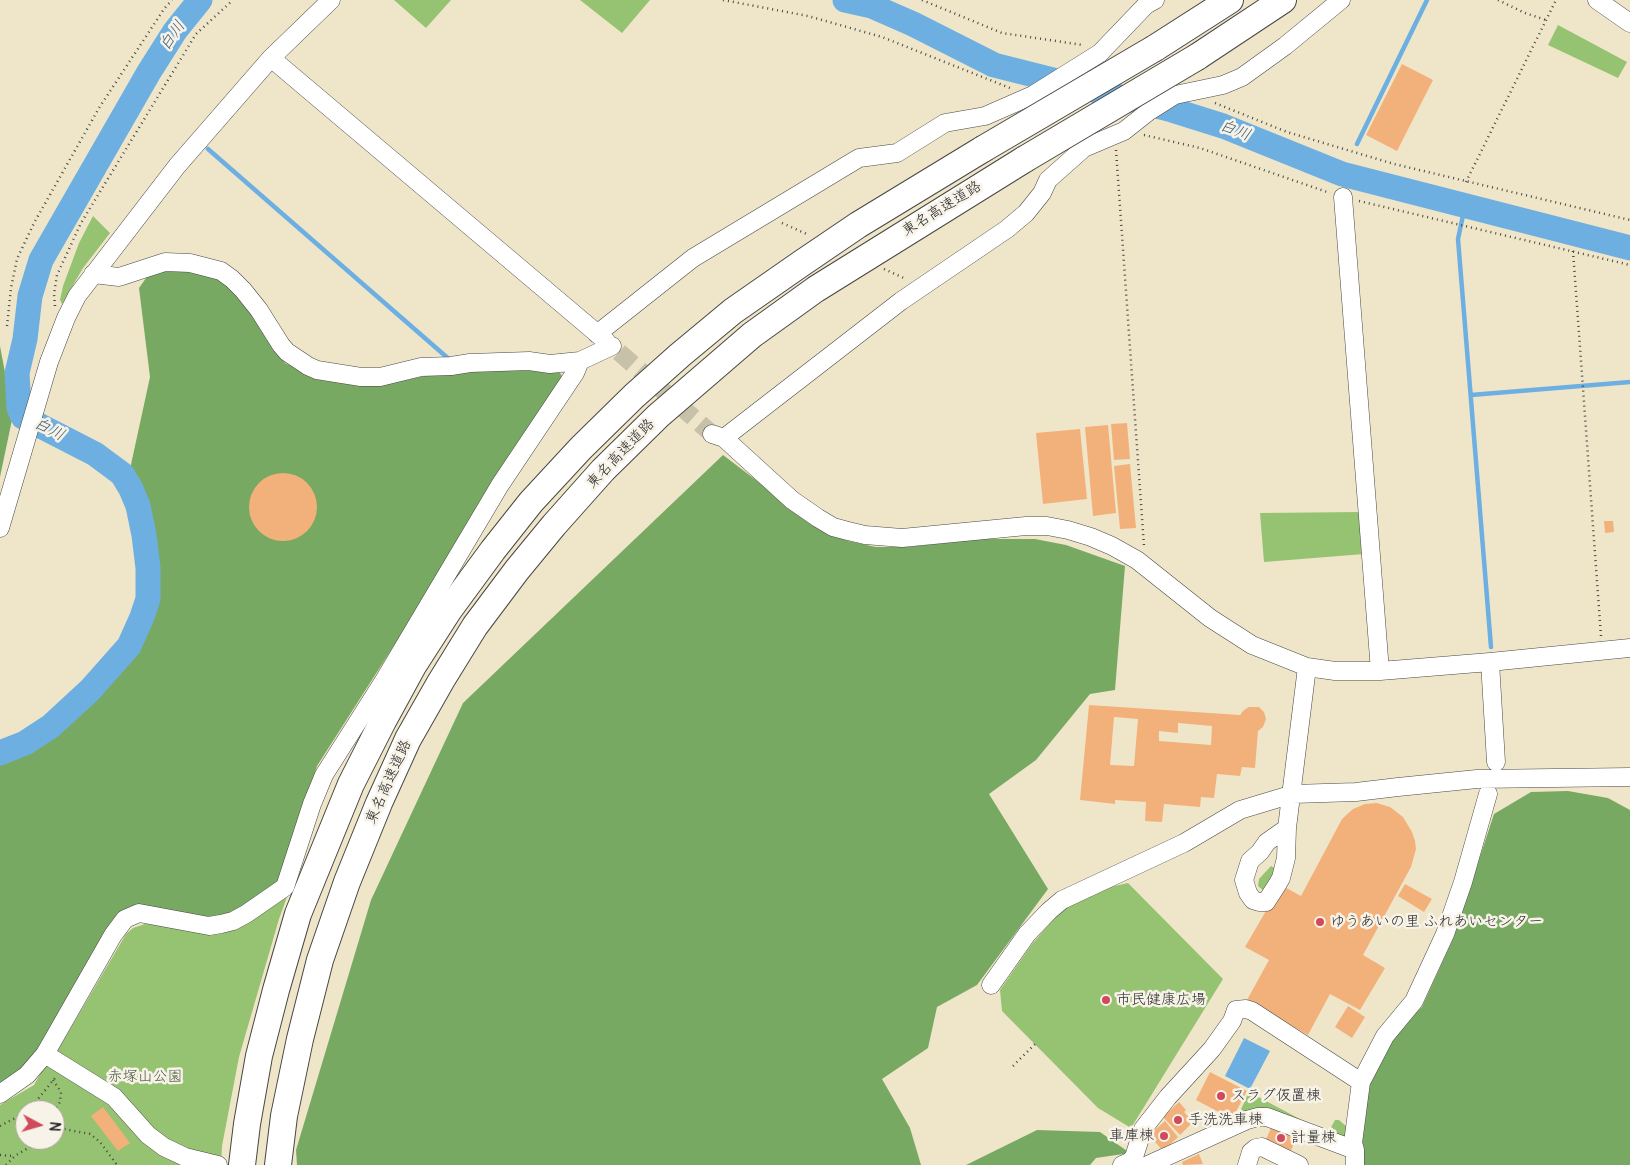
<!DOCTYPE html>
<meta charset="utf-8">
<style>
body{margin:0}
#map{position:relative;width:1630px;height:1165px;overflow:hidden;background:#efe6ca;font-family:Pangolin,sans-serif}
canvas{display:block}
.north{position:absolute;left:15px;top:1100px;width:50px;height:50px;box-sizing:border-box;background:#f7f3e8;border:1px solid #a5a39c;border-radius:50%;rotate:96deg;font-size:14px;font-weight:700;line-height:20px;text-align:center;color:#2b2b2b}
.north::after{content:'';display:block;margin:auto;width:18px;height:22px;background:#d1495b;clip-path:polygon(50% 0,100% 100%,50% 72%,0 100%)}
</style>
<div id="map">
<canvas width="1630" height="1165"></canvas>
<div class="north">N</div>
</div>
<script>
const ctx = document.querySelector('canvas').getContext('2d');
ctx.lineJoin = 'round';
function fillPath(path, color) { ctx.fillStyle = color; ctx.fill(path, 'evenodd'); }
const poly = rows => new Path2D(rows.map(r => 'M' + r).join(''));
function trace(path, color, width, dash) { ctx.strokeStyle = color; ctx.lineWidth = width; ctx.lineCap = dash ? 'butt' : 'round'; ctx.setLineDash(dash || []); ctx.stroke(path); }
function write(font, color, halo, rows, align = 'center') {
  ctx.font = font + ' Pangolin,"Klee One",sans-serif'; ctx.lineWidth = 5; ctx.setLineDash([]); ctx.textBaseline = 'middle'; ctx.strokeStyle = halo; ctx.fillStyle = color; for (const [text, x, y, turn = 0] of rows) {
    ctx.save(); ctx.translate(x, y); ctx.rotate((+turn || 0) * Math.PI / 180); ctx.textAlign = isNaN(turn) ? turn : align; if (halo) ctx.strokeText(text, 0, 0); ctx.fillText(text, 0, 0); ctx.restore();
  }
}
const green = poly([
 [394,0,451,0,426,28],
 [580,0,650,0,622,33],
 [1558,25,1627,62,1618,78,1548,45],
 [93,216,110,233,83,268,62,304,60,300,63,286,79,243],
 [1361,512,1364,554,1264,562,1260,513],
 [1271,866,1278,870,1264,891,1258,886,1259,879],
 [1128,883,1223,979,1131,1128,1098,1108,1002,1011,1000,990,1032,944,1061,911,1083,893],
 [287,897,279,919,239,1057,222,1146,221,1165,0,1165,0,1105,34,1085,45,1065,55,1055,126,934,133,928,145,924,239,928],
 [25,1110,55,1110,55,1140,25,1140],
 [1249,1092,1345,1143,1284,1121,1236,1120],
 [1335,1120,1339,1120,1347,1127,1348,1131,1344,1139,1329,1131]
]);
const forest = poly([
 [166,267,226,280,255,315,285,363,325,381,388,384,429,375,482,368,558,370,564,379,317,766,281,879,241,912,213,922,143,909,50,1036,16,1079,0,1090,0,758,31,750,52,735,77,712,132,647,145,617,150,598,150,568,139,505,129,480,130,469,150,377,139,288,151,271],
 [0,346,13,415,0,477],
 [723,455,819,528,848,541,876,547,907,547,981,539,1035,539,1066,545,1125,566,1115,690,1090,694,1036,760,989,794,1048,889,977,985,937,1007,928,1048,882,1079,910,1128,921,1165,297,1165,296,1150,371,900,463,703],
 [1568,791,1608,798,1630,810,1630,1165,1359,1165,1368,1084,1390,1036,1422,1007,1453,939,1494,814,1531,792],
 [1037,1130,1100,1132,1130,1153,1096,1158,1090,1165,966,1165]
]);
const water = poly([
 [1244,1038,1270,1051,1250,1089,1225,1076]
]);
const stream = poly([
 [1357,144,1427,0],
 [208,149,450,360],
 [1465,206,1458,239,1491,647],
 [1471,395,1630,382]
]);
const river = poly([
 [845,0,872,6,913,24,994,65,1172,110,1223,126,1342,174,1630,248],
 [0,753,25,743,51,726,90,690,129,646,142,617,148,599,148,568,144,535,138,506,131,489,122,474,95,454,23,417,19,408,17,373,25,339,30,296,41,260,149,72,175,31,200,0]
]);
const building = poly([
 [1402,64,1433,80,1397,151,1366,135],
 [1127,423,1130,459,1114,460,1111,424],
 [1108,425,1116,513,1093,516,1085,427],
 [1080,429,1087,499,1043,504,1036,433],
 [1130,464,1136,528,1120,529,1114,466],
 '249 507a34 34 0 1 1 68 0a34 34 0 1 1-68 0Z',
 [1604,521,1613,521,1614,532,1605,533],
 [1089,705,1240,715,1244,710,1249,707,1259,707,1264,712,1266,719,1263,727,1258,731,1255,768,1242,767,1240,776,1217,774,1214,798,1201,797,1200,807,1164,804,1162,822,1145,821,1146,802,1115,800,1115,804,1080,800],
 [1114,717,1138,719,1134,766,1110,765],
 [1178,723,1212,726,1211,745,1159,741,1159,731,1178,733],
 [1377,803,1390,807,1403,817,1412,832,1415,841,1416,849,1411,867,1363,955,1385,968,1360,1010,1330,994,1308,1035,1247,1000,1269,960,1245,947,1281,885,1301,896,1342,819,1353,809,1365,804],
 [1405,884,1432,899,1424,912,1398,896],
 [1348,1006,1365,1017,1352,1038,1335,1027],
 [1210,1072,1247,1091,1232,1119,1196,1100],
 [1179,1102,1186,1110,1184,1112,1193,1122,1180,1135,1163,1117],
 [103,1107,130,1143,118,1151,91,1116],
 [1165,1121,1178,1137,1163,1151,1149,1135],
 [1274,1121,1299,1132,1289,1155,1264,1144],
 [1199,1154,1203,1164,1183,1165,1182,1162]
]);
const minorTunnel = poly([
 [619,352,712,434]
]);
const path = poly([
 [723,0,808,16,882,37,1010,88],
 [922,0,1002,33,1083,45],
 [1498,0,1525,13,1546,20],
 [1215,103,1287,132,1394,164,1630,220],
 [1144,135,1200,148,1330,193],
 [1116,150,1144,546],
 [1466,182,1556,0],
 [1359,201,1630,265],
 [782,223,809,235],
 [1573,251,1601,636],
 [884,269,906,279],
 [55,306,54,294,57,275,81,223,196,34,233,0],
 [7,326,11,288,17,259,34,223,99,108,164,9,172,0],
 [1013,1066,1035,1044],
 [53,1080,61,1092,60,1102,54,1110],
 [29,1110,55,1078],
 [0,1126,25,1113],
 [55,1132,64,1129,90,1134,100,1142,117,1165],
 [0,1155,13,1156],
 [6,1165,15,1156,41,1140]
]);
const minor = poly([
 [1597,0,1630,23],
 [271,58,606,341],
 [1343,197,1380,671],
 [93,274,119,277,165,262,190,263,221,271,232,279,243,290,259,310,281,345,287,352,308,366,317,370,361,377,380,377,421,367,451,366,470,363,529,361,550,364,580,361,612,346],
 [597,334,693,258,859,158,897,153,945,123,985,116,1033,95,1100,53,1146,5,1155,0],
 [712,434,724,438,792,500,818,518,833,527,848,531,865,535,902,538,1026,526,1047,526,1068,530,1091,537,1112,546,1137,560,1210,618,1252,645,1307,667,1335,671,1380,671,1490,662,1630,648],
 [724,438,901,301,1007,229,1026,213,1042,193,1048,180,1084,148,1124,131,1148,112,1175,95,1223,85,1242,77,1285,46,1341,0],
 [0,528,49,362,66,318,77,296,177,166,271,58,331,0],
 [1490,662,1496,762],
 [1287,828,1267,842,1260,852,1250,861,1244,880,1248,893,1253,900,1259,902,1266,902,1277,885,1281,878,1286,858,1287,828,1307,667],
 [991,985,1027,934,1049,911,1062,900,1184,843,1240,810,1293,794,1356,792,1398,787,1477,779,1630,777],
 [45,1054,114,1097,148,1135,164,1147,185,1157,218,1165],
 [0,1094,27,1075,45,1054,113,935,125,919,139,913,209,926,221,924,233,921,246,914,285,887,312,804,324,775,383,682,500,485,575,373,580,361],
 [1122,1165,1129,1162,1134,1157,1143,1129,1168,1097,1212,1049,1232,1021,1236,1010,1246,1009,1252,1011,1361,1082],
 [1148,1165,1247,1120,1258,1117,1267,1117,1355,1150],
 [1247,1165,1251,1152,1256,1148,1262,1147,1299,1165],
 [1355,1165,1355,1150,1353,1143,1361,1082,1385,1036,1414,1001,1445,934,1463,882,1488,794]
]);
const highway = poly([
 [1155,48,1230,0],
 [1197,57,1283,0],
 [242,1165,247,1124,259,1056,276,990,298,914,351,784,383,721,413,666,449,610,493,550,531,502,581,448,634,396,680,355,733,311,802,263,858,225,983,149],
 [278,1165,284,1116,300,1039,320,960,347,882,379,803,408,739,441,681,475,626,517,570,554,525,603,470,658,416,752,335,816,289,1025,159]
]);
const highwayBridge = poly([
 [983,149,1155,48],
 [1025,159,1197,57]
]);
const markers = [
 [1320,922,5,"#d1495b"],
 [1106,1000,5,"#d1495b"],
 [1221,1096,5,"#d1495b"],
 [1178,1120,5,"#d1495b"],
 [1164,1136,5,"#d1495b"],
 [1281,1138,5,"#d1495b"]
];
const streetNames = [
 ["東名高速道路",942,209,-32],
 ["東名高速道路",621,454,-46],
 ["東名高速道路",389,782,-66]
];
const poiNames = [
 ["ゆうあいの里 ふれあいセンター",1330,922],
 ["市民健康広場",1116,1000],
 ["スラグ仮置棟",1231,1096],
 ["手洗洗車棟",1188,1120],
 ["車庫棟",1154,1136,"right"],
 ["計量棟",1291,1138]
];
const parkNames = [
 ["赤塚山公園",145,1077]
];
const waterNames = [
 ["白川",173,36,-55],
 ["白川",1235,131,21],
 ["白川",49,430,27]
];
fillPath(green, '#96c371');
fillPath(forest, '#78a963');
fillPath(water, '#6eafe2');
trace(stream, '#6eafe2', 4.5);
trace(river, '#6eafe2', 25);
fillPath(building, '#f2b17a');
trace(minorTunnel, '#c8c1aa', 18, [18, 9]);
trace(minor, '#484743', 19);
trace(highway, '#484743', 28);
trace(path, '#484743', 2.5, [1, 4]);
trace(minor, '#fff', 18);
trace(highway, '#fff', 26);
trace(highwayBridge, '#484743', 28, []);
trace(highwayBridge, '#fff', 26);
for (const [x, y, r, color] of markers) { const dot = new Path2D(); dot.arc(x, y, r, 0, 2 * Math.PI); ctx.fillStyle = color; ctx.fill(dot); trace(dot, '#f7f3e8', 2); }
write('15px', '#2b2b2b', '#f7f3e8', streetNames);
write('15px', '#2b2b2b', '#f7f3e8', poiNames, 'left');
write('15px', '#4b5940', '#f7f3e8', parkNames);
write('italic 16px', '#42596b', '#f7f3e8', waterNames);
</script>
